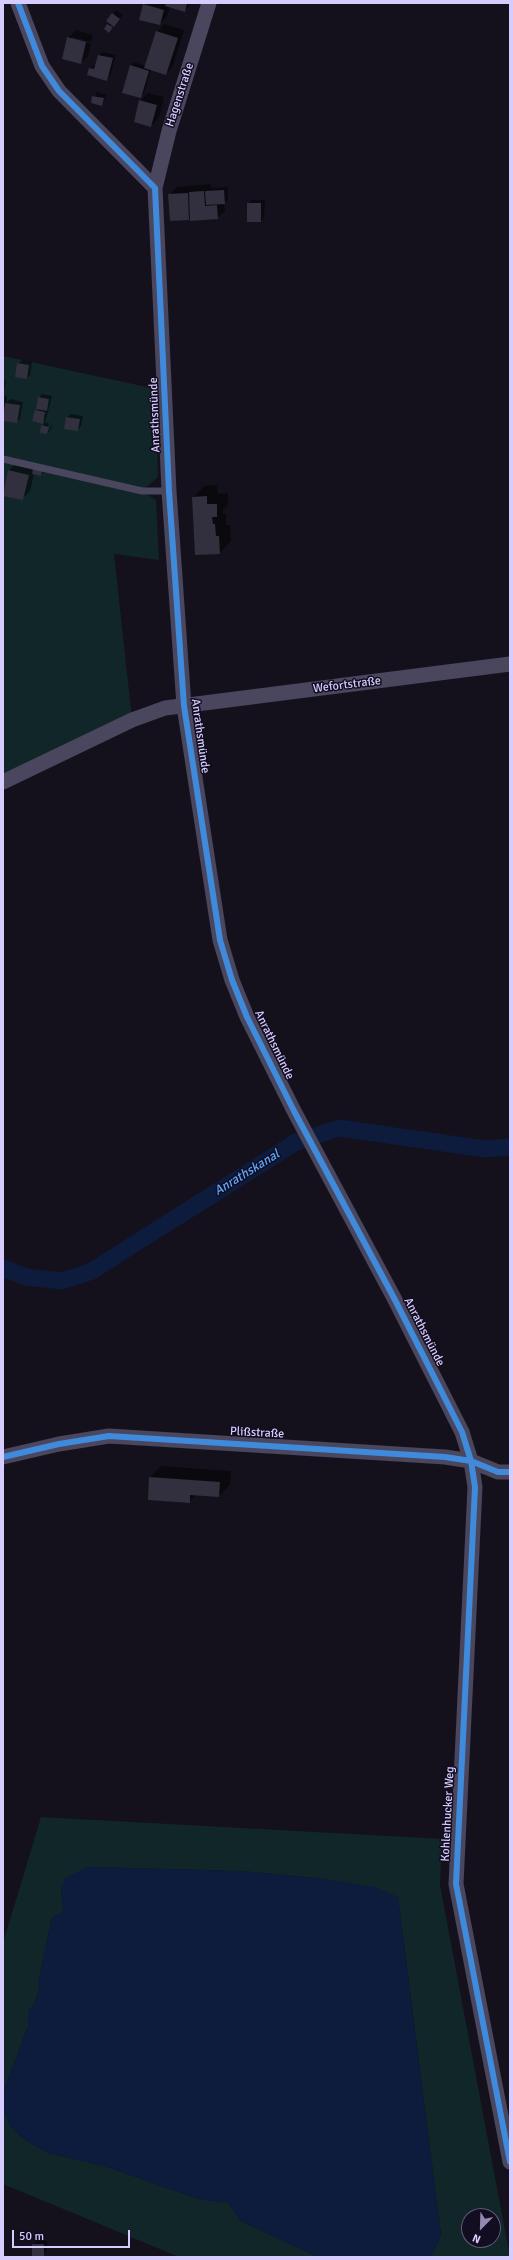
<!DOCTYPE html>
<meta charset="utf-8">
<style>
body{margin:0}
#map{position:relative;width:513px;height:2260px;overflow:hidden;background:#14111c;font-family:Signika,sans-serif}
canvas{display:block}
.frame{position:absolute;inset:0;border:4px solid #d6cdfe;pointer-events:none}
.north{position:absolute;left:461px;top:2208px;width:40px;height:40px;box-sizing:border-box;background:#120d20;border:1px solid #605a79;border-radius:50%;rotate:203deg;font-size:11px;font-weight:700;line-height:16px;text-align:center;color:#d6cdfe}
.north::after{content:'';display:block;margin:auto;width:14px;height:18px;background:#928baf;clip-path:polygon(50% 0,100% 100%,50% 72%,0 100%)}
.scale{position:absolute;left:12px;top:2230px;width:118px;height:18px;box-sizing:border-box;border:2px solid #d6cdfe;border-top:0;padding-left:5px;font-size:12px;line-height:14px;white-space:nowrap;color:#d6cdfe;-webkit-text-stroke:3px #120d20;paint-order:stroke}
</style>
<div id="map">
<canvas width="513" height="2260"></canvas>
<div class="frame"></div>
<div class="north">N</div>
<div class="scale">50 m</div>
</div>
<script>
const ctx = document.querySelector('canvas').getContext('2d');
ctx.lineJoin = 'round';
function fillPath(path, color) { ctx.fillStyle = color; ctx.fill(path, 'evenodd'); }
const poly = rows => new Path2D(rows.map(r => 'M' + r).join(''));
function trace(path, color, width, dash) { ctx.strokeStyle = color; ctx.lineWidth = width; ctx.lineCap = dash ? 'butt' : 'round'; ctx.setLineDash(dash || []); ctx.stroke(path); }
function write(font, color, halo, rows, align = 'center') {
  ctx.font = font + ' Signika,sans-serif'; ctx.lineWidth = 3; ctx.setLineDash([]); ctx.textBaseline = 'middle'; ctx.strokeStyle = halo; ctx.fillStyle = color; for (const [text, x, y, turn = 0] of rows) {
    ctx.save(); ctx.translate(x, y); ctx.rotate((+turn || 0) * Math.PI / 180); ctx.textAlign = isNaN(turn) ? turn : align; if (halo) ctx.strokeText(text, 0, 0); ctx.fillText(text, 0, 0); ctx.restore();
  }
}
const green = poly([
 [3,356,156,389,158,477,142,491,156,500,159,560,114,554,133,728,3,790],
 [41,1817,442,1839,440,1885,510,2257,431,2257,441,2235,398,1897,326,1879,241,1871,88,1867,61,1889,63,1908,61,1913,52,1918,38,1983,39,1990,34,2005,28,2012,28,2026,4,2090,3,2103,3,1943],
 [469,2216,493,2216,493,2240,469,2240],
 [3,2108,10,2126,24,2139,48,2153,108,2167,198,2199,228,2203,241,2221,318,2257,179,2257,3,2184]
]);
const water = poly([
 [88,1867,241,1871,326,1879,375,1887,398,1897,441,2236,431,2257,318,2257,241,2221,228,2203,198,2199,108,2167,48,2153,24,2139,10,2126,3,2108,4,2090,28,2026,28,2012,34,2005,39,1990,38,1983,52,1918,61,1913,63,1908,61,1889,65,1878]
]);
const shadow = poly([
 [146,3,192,3,184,11,170,7,167,16,160,24,144,5],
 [116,10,123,15,109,32,105,29,109,23,107,21],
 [164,24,184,30,173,66,166,74,151,70,144,93,140,97,131,66,134,62,146,66,157,32],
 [76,30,93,35,91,42,72,37,72,39,91,44,88,56,80,63,68,38],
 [103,52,116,55,110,76,107,80,90,68,94,65,96,66,99,55],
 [97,92,107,95,102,104,92,102],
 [148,93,164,97,159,118,151,126,140,101],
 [211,184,211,188,228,187,228,200,224,203,225,211,217,218,191,217,189,219,169,195,177,187],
 [251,200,265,200,264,217,261,221,248,204],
 [22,360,32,362,30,375,27,378,18,364],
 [3,381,6,381,3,394],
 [42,394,52,396,46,419,44,422,49,423,47,430,49,430,52,423,51,429,47,433,42,426,45,423,34,421,38,408,39,398],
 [3,395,7,396,7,403,10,399,23,402,20,419,16,422,5,412,3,414],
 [71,414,83,416,81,426,78,430,67,417],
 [16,463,45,471,41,475,34,474,30,491,22,499,3,495,9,470],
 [217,485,218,494,228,493,228,505,223,510,223,514,226,514,226,525,230,525,231,541,220,553,193,497,204,486],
 [161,1466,231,1471,230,1485,219,1496,197,1494,189,1502,150,1477],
 [37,2241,47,2241,47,2251,43,2255,33,2244]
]);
const canal = poly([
 [3,1268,26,1277,62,1281,90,1272,296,1142,339,1128,485,1149,510,1147]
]);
const building = poly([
 [166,3,187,3,185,12,165,6],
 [143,4,164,10,160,25,139,20],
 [112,13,120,19,114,27,106,21],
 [107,24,113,27,109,33,104,29],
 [156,31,178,38,166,75,144,68],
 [67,37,86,42,81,64,62,59],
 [98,55,113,58,107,81,87,75,89,68,94,69],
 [130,65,149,71,141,98,122,93],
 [92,96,104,98,102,106,91,103],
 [139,100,157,105,151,127,134,122],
 [224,190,225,204,206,205,205,191],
 [204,191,205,206,217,205,218,219,190,221,189,192],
 [188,193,189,220,170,221,168,194],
 [247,203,261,203,261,222,247,222],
 [17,363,29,365,27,379,15,377],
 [38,397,49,399,47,411,36,409],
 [5,403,20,405,17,423,3,421],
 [35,410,45,412,43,424,32,421],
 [66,417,80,419,78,431,64,429],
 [41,425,49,427,47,434,40,433],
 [33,468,43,469,41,476,32,474],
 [8,470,29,475,23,500,3,496],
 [207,496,207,504,217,504,217,517,212,517,213,524,215,524,216,536,219,536,220,554,195,555,192,497],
 [149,1477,220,1482,219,1497,190,1495,190,1503,148,1500],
 [32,2244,44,2244,44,2256,32,2256]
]);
const service = poly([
 [3,459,142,491,169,491]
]);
const minor = poly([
 [18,3,42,66,59,91,155,188,169,491,184,706,220,940,232,980,247,1017,294,1111,394,1298,462,1432,471,1461,475,1487,456,1884,510,2162],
 [155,188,169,131,209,3],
 [3,782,132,720,165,708,510,664],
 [3,1457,59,1444,109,1436,445,1457,471,1461,498,1472,510,1472]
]);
const cycleway = poly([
 [18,3,42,66,59,91,155,188,169,491,184,706,220,940,232,980,247,1017,294,1111,394,1298,462,1432,471,1461,475,1487,456,1884,510,2162],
 [3,1457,59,1444,109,1436,445,1457,471,1461,498,1472,510,1472]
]);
const streetNames = [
 ["Hagenstraße",180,95,-72],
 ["Anrathsmünde",155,415,-92],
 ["Wefortstraße",347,685,-7],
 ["Anrathsmünde",200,736,82],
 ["Anrathsmünde",274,1045,64],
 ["Anrathsmünde",424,1332,63],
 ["Plißstraße",257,1433,3],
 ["Kohlenhucker Weg",448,1814,-87]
];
const waterNames = [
 ["Anrathskanal",247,1173,-32]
];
fillPath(green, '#112628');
fillPath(water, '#0d1b3d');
fillPath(shadow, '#0007');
trace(canal, '#0d1b3d', 17);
fillPath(building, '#322f3e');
trace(service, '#49465d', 7);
trace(minor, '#49465d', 15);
trace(cycleway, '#408adc', 6);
write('12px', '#d6cdfe', '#120d20', streetNames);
write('italic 13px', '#5da7fc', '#120d20', waterNames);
</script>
